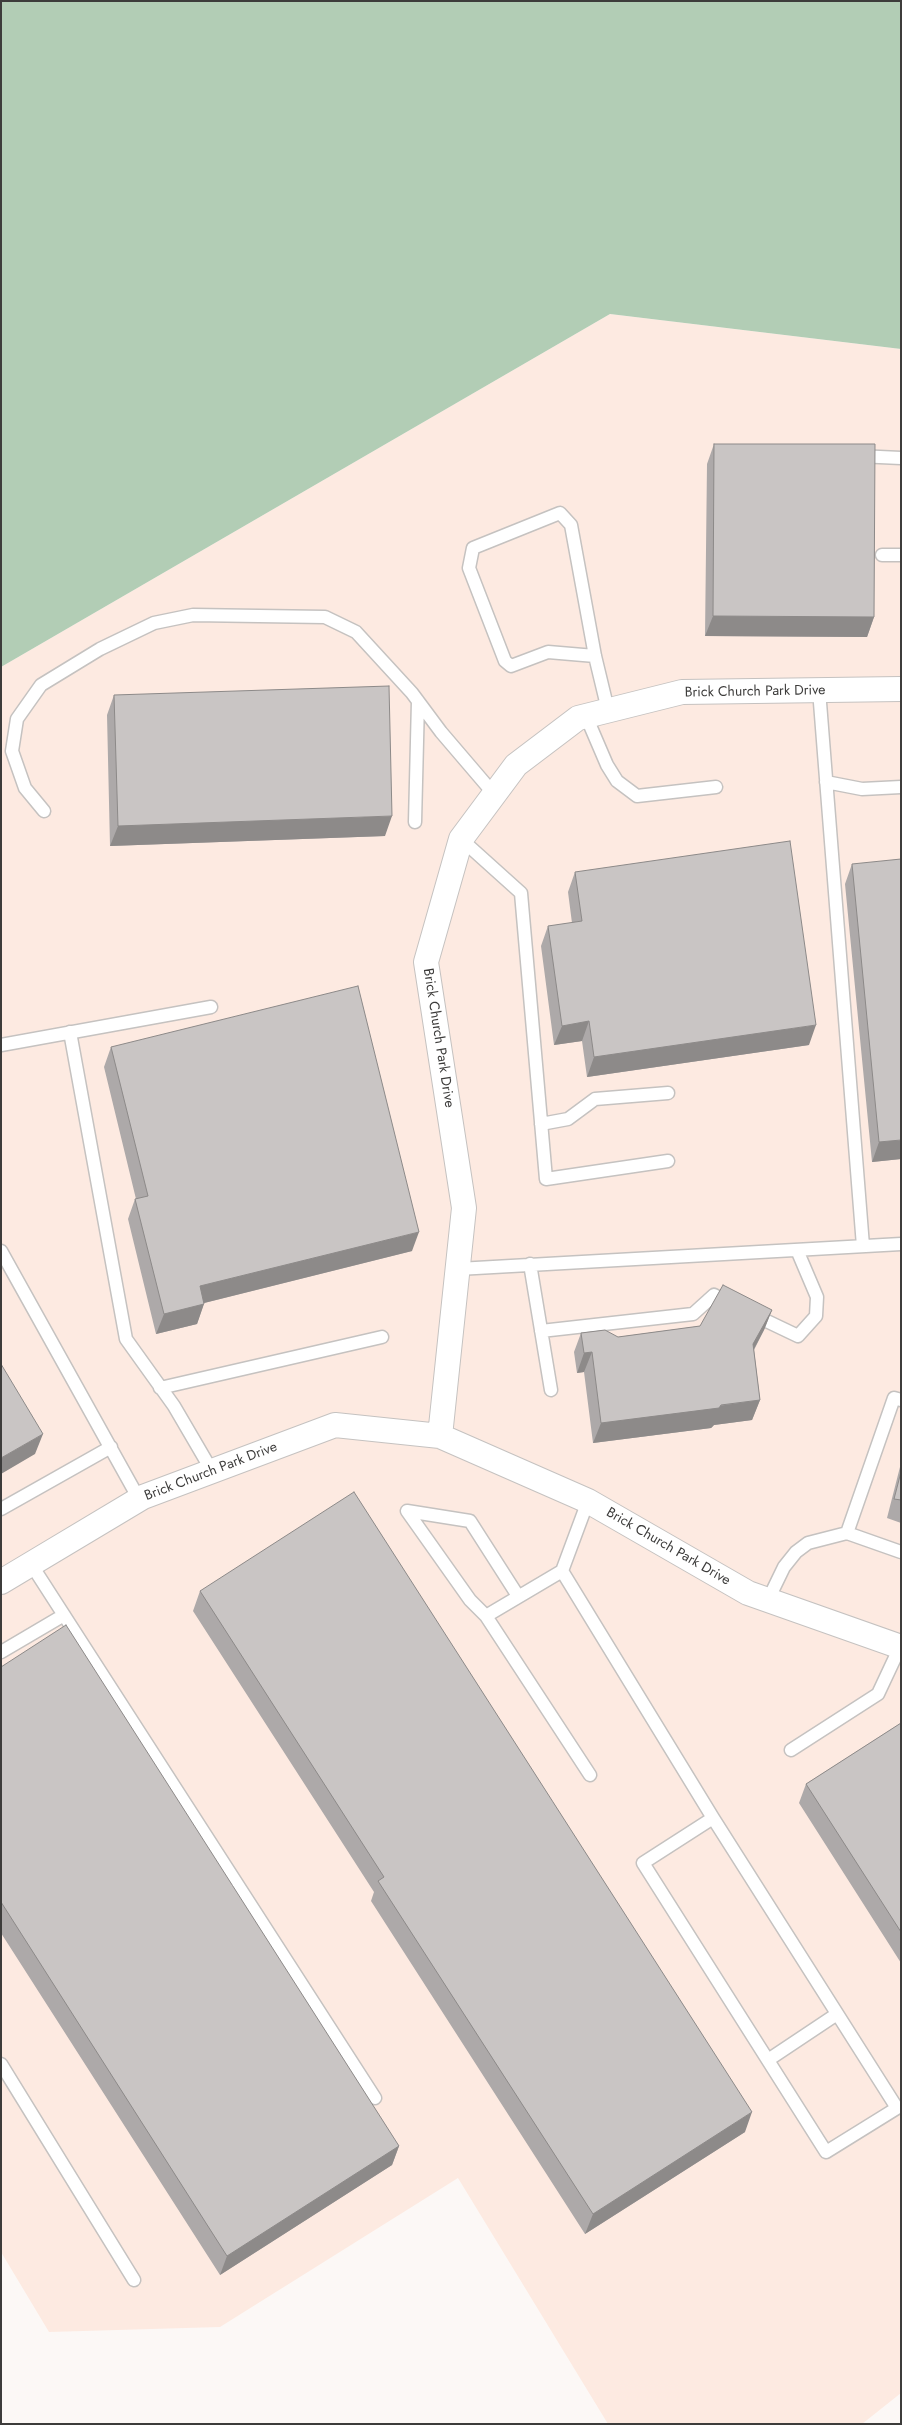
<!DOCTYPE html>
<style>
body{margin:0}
#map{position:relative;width:902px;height:2425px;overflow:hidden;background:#fcf8f6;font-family:Jost,sans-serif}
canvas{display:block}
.frame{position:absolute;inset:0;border:2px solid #3d3c3b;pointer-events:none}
</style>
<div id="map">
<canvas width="902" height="2425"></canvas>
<div class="frame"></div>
</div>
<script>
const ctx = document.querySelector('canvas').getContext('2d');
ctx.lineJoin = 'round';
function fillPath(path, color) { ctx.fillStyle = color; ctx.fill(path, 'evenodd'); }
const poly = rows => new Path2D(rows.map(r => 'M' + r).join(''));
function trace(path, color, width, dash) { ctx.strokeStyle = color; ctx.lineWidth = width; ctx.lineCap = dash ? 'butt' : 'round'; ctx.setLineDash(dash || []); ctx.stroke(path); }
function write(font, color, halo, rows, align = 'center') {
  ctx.font = font + ' Jost,sans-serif'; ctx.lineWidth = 5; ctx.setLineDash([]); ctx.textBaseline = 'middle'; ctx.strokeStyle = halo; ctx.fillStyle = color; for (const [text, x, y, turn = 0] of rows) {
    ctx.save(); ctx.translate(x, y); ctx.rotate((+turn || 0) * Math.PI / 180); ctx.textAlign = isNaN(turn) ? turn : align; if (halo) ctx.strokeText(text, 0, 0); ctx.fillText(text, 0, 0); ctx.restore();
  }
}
const industrial = poly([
 [610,314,901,349,901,2393,862,2424,608,2424,458,2178,220,2327,49,2332,1,2252,1,667]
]);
const forest = poly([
 [1,1,901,1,901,349,610,314,1,667]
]);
const lane = poly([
 [858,456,901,458],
 [882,555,901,555],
 [595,656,548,652,511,666,505,661,469,568,473,548,560,513,571,525,595,656,608,710],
 [819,690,863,1246],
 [586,716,607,765,617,781,637,796,716,787],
 [826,782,862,789,901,787],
 [44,811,25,788,12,751,17,719,41,685,100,649,154,623,193,615,325,617,356,632,412,693,441,732,494,794],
 [415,822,418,701],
 [461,839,521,893,546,1179,668,1161],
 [70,1032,126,1339,174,1406,212,1471],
 [1,1045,211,1007],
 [541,1124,568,1119,595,1099,668,1093],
 [1,1251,139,1499],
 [530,1264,551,1390],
 [458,1269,901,1244],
 [754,1315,798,1336,816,1316,817,1297,797,1250],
 [541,1331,693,1314,714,1295,731,1304],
 [160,1388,382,1337],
 [901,1400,894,1398,847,1533,901,1552],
 [588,1501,562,1571,713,1818,897,2108,826,2152,643,1863,713,1818],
 [1,1509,111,1447],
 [31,1564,375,2098],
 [562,1571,486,1616,590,1775],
 [768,1600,784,1567,796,1552,808,1543,847,1533],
 [486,1616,470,1600,407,1511,470,1521,518,1596],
 [1,1652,64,1615],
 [791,1750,878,1694,900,1647],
 [768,2060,837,2014],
 [1,2064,134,2280]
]);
const street = poly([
 [901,689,682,692,578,718,516,765,461,839,426,962,464,1208,440,1436,588,1501,748,1593,901,1647],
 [1,1582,143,1497,335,1425,440,1436]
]);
const wall = poly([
 [714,444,874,617,867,637,705,636,707,464],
 [114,695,385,836,110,846,107,715],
 [852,864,901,1159,872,1162,845,884],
 [575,872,809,1045,587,1077,582,1041,554,1045,541,946,548,926,572,923,568,892],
 [111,1047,412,1251,204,1303,197,1324,156,1334,128,1219,135,1199,136,1199,104,1067],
 [772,1310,764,1330,754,1350,760,1400,752,1420,714,1425,711,1428,593,1443,584,1372,577,1373,574,1352,581,1333,618,1337,700,1326],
 [901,1463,901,1523,887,1518],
 [200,1591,745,2132,585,2234,371,1901,374,1892,193,1611],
 [1,1667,399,2146,392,2165,220,2275,1,1933],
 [901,1723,901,1963,799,1803,806,1784]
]);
const shadedWall = poly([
 [713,616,874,617,867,637,705,636],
 [392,816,385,836,110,846,118,826],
 [589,1021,582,1041,554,1045,562,1026],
 [816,1025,809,1045,587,1077,594,1057],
 [901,1140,901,1159,872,1162,879,1142],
 [419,1232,412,1251,192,1306,200,1286],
 [204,1304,197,1324,156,1334,164,1314],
 [772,1310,764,1330,746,1364,753,1344],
 [592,1352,584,1372,577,1373,584,1353],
 [760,1400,752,1420,714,1425,711,1428,593,1443,601,1423],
 [43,1434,35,1454,1,1474,1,1458],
 [752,2112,745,2132,585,2234,593,2214],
 [399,2146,392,2165,220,2275,227,2256]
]);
const building = poly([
 [714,444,875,444,874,617,713,616,714,444],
 [389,686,392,816,118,826,114,695,389,686],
 [790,841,816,1025,594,1057,589,1021,562,1026,548,926,582,921,575,872,790,841],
 [901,859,901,1140,879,1142,852,864,901,859],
 [358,986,419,1232,200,1286,204,1304,164,1314,135,1199,148,1196,111,1047,358,986],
 [723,1285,772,1310,753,1344,760,1400,721,1405,719,1408,601,1423,592,1352,584,1353,581,1333,605,1330,618,1337,700,1326,723,1285],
 [1,1364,43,1434,1,1458,1,1364],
 [901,1472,901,1500,894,1499,901,1472],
 [354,1492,752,2112,593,2214,378,1881,384,1877,200,1591,354,1492],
 [66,1625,399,2146,227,2256,1,1902,1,1667,66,1625],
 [901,1723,901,1932,806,1784,901,1723]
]);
const streetNames = [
 ["Brick Church Park Drive",755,692,-1],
 ["Brick Church Park Drive",438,1038,81],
 ["Brick Church Park Drive",211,1472,-21],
 ["Brick Church Park Drive",668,1547,30]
];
fillPath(industrial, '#fdeae1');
fillPath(forest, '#b2cdb5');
trace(lane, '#c5c2c0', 15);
trace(street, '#c5c2c0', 26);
trace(lane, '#fff', 12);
trace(street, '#fff', 24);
fillPath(wall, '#ada9a9');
fillPath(shadedWall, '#8d8a89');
fillPath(building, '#c9c5c4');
trace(building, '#8d8a89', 1);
write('14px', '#3d3c3b', '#fff', streetNames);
</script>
